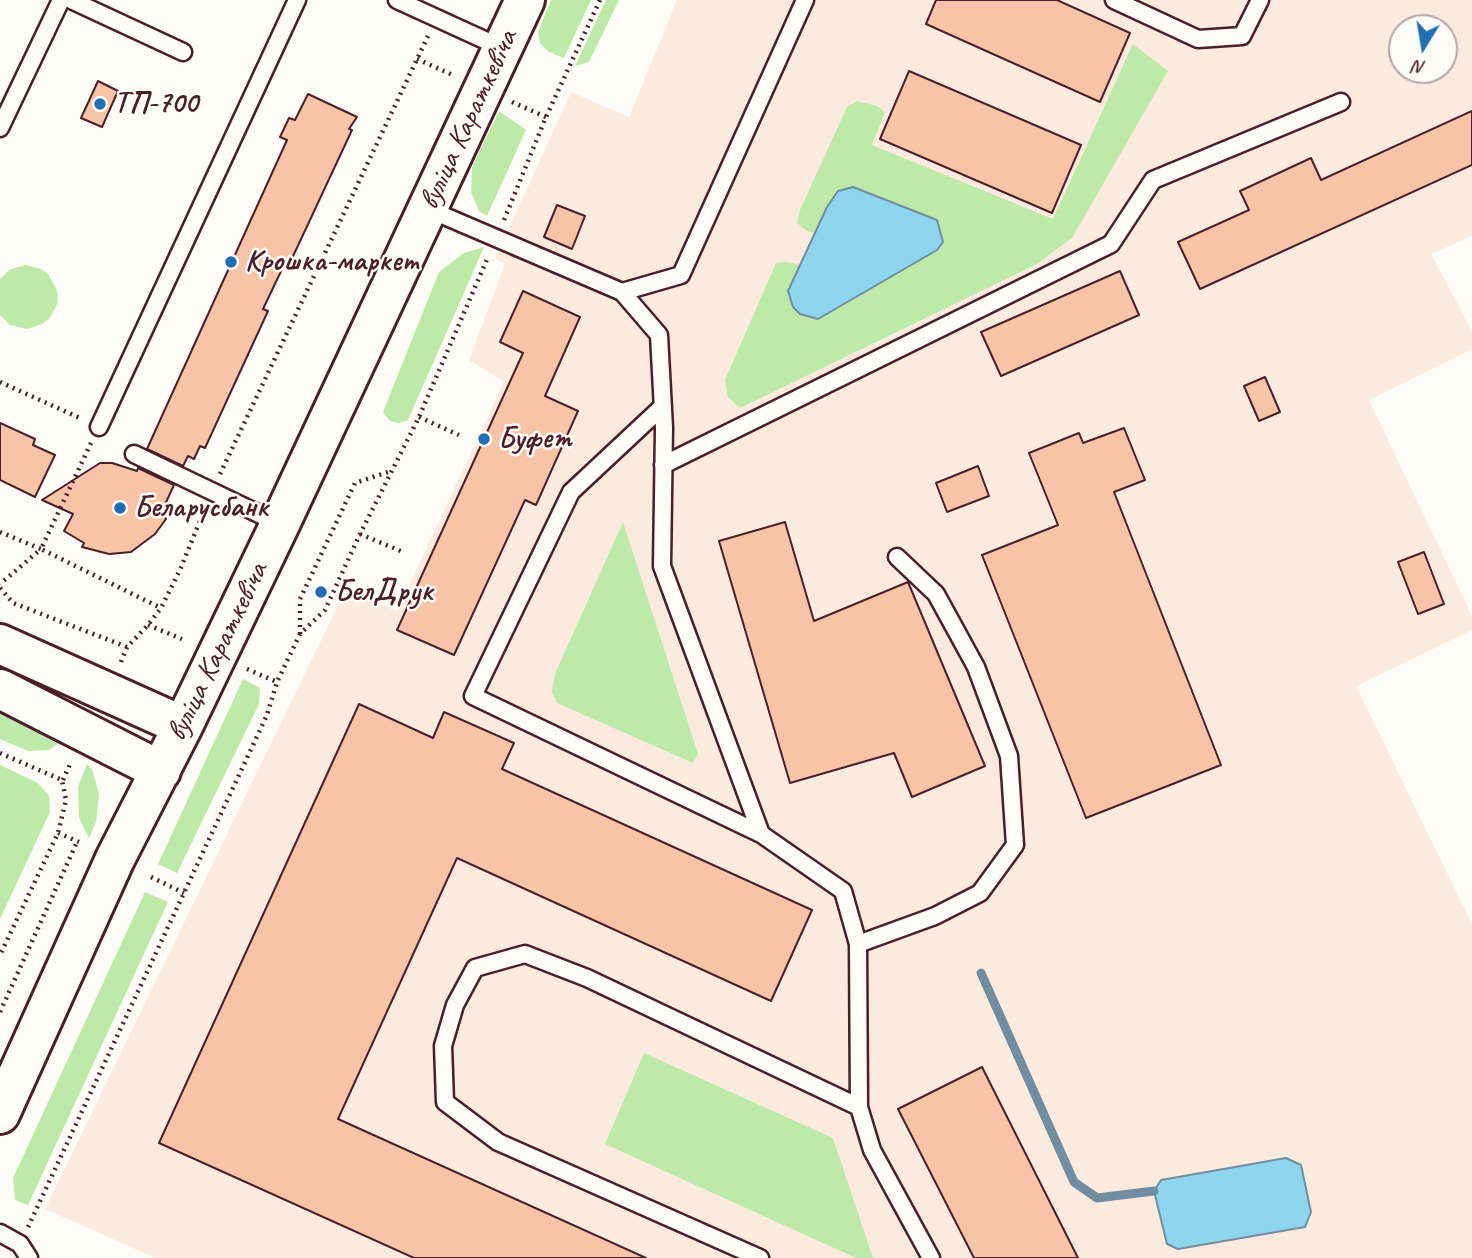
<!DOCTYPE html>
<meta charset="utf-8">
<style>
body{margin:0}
#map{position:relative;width:1472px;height:1258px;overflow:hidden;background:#fdfcf7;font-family:Caveat,sans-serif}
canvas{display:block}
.north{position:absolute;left:1388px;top:14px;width:70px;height:70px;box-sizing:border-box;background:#fdfcf7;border:2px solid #b5a4a5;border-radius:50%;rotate:191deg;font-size:19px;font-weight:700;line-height:28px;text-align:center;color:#4a1f2b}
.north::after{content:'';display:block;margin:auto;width:24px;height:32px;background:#1f6fb2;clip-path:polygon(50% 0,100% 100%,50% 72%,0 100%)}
</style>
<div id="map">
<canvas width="1472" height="1258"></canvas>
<div class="north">N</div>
</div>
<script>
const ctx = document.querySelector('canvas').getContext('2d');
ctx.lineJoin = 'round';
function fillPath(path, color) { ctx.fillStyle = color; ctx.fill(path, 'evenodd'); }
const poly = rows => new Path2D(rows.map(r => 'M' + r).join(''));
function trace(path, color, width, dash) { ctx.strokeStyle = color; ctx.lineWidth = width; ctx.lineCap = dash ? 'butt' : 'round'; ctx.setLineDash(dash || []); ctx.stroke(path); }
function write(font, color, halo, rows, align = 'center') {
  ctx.font = font + ' Caveat,sans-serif'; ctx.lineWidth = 5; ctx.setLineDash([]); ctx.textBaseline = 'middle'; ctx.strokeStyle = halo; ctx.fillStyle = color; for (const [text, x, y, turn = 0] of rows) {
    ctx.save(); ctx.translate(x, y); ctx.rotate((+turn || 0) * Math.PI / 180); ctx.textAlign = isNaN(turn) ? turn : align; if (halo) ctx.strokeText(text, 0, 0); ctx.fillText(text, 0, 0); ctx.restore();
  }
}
const built = poly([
 [677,0,1472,0,1472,236,1431,254,1472,331,1472,349,1369,400,1472,616,1472,630,1356,686,1472,924,1472,1258,156,1258,45,1209,345,591,397,611,504,382,469,360,505,264,495,259,571,92,629,117],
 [1402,28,1444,28,1444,70,1402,70]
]);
const green = poly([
 [551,0,591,0,564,58,549,52,540,43,538,32],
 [606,0,619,0,589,62,575,66],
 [1133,44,1168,71,1072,238,1037,264,740,408,728,397,725,380,776,263,787,262,800,265,788,291,818,319,937,250,943,243,827,207,815,233,807,231,797,223,800,210,847,107,857,101,877,106,885,112,872,145,1053,219],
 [499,111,526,130,487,216,479,211,471,192,472,167],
 [484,247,408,420,399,423,390,421,383,412,439,272,464,253],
 [25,265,41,269,48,274,56,288,58,296,57,305,49,319,42,324,27,329,10,325,0,315,0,279,9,270],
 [623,522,698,754,693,763,557,703,552,692,555,674],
 [243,679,260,688,259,704,177,873,158,864],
 [0,714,46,735,60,742,49,750,28,751,0,739],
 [87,764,92,769,99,794,96,822,89,838,79,818,78,787],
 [0,765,38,783,49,796,50,812,0,919],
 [145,892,168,902,28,1205,15,1200,13,1178],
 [644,1053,833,1138,873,1258,856,1258,605,1144]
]);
const water = poly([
 [853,187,937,220,943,242,937,250,818,319,800,314,793,307,788,291,827,207,838,191,853,187],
 [1286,1158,1301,1165,1311,1212,1305,1227,1178,1249,1167,1244,1154,1191,1161,1180,1286,1158]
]);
const stream = poly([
 [981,973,1074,1182,1097,1198,1154,1191]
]);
const building = poly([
 [936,0,1057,0,1130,33,1100,102,926,24,936,0],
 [909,71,1081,145,1052,213,880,139,909,71],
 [98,81,118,91,102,127,81,118,98,81],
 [308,94,357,117,349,129,352,130,288,267,284,265,263,309,268,311,205,448,200,446,194,459,188,456,183,466,147,449,287,140,280,137,289,118,295,120,308,94],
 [1472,111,1472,165,1200,289,1178,242,1249,210,1240,191,1311,158,1321,180,1472,111],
 [557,205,585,216,572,249,544,237,557,205],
 [1120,271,1139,315,1001,376,981,332,1120,271],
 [523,291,580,317,545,396,578,411,536,505,525,500,454,655,397,630,523,353,500,342,523,291],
 [1265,377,1280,412,1259,421,1244,386,1265,377],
 [0,423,35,439,33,445,55,455,35,497,0,480,0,423],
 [1124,428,1145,480,1114,492,1221,765,1086,818,982,555,1058,525,1029,453,1079,433,1083,443,1124,428],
 [100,463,112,463,137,471,138,468,174,485,161,513,166,519,155,534,131,552,109,554,82,547,84,543,64,531,73,514,42,500,100,463],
 [978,466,989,496,947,512,936,483,978,466],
 [785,522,814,621,908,582,985,766,912,797,894,753,790,783,719,541,785,522],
 [1424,552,1444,604,1418,614,1398,562,1424,552],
 [359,704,433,738,444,712,514,743,502,769,812,910,771,1001,457,858,338,1119,646,1258,414,1258,159,1143,359,704],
 [982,1067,1078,1258,974,1258,898,1109,982,1067]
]);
const path = poly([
 [417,59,455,76],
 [512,102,546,117],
 [504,220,546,117,600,0],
 [0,382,82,419],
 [419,417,459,435],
 [91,443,41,549,161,608],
 [220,474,428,36],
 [0,532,41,549,0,584],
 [360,534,403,552],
 [0,588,13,603,127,647,148,625,161,608,180,570,204,511],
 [148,625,182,639],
 [300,634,300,599,355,483,391,471],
 [121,662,127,647],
 [247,669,277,682],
 [0,753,62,780,66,800,58,833,0,955],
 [63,780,71,762],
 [58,833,79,842],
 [151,877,184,893],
 [0,1012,77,842],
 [28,1227,267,715,277,682,300,634,325,610,360,534,419,417,488,257]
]);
const service = poly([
 [71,0,183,52],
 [397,0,502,48],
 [1114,0,1198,39,1242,36,1260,0],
 [0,128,61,0],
 [428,209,622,292,659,335,664,428,662,566,761,834,843,891,858,944,859,1107,872,1150,931,1258],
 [622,292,681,275,805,0],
 [663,406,571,492,473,696,761,834],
 [99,427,297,0],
 [134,454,280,524],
 [663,465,1111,244,1153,180,1341,102],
 [858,944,935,916,980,893,1015,845,1009,756,976,667,936,594,897,557],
 [0,1233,20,1244,29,1258],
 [760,1258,498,1142,445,1102,443,1046,455,1005,475,968,525,954,587,978,859,1107]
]);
const tertiary = poly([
 [0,644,183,726],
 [0,689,161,771],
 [0,1114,115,859,183,726,280,524,525,0]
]);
const markers = [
 [100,104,7,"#1f6fb2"],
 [231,262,7,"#1f6fb2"],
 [484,439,7,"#1f6fb2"],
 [120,508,7,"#1f6fb2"],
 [321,592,7,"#1f6fb2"]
];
const poiNames = [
 ["ТП-700",114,104],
 ["Крошка-маркет",245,262],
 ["Буфет",498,439],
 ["Беларусбанк",134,508],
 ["БелДрук",335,592]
];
const streetNames = [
 ["вуліца Караткевіча",469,120,-65],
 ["вуліца Караткевіча",218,652,-64]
];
fillPath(built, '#fbebdf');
fillPath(green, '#bdeaa8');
fillPath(water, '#8dd6ee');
trace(water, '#728da0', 2);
trace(stream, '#728da0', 9);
fillPath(building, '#f7c4a8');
trace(building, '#4a1f2b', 2);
trace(service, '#4a1f2b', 21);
trace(tertiary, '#4a1f2b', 44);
trace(path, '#4a1f2b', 4.5, [2, 5]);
trace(service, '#fdfcf7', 16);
trace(tertiary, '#fdfcf7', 38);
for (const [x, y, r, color] of markers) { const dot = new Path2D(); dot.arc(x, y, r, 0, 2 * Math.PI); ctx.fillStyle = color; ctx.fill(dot); trace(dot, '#fdfcf7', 2.5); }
write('bold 30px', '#4a1f2b', '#fdfcf7', poiNames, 'left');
write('30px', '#4a1f2b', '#fdfcf7', streetNames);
</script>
